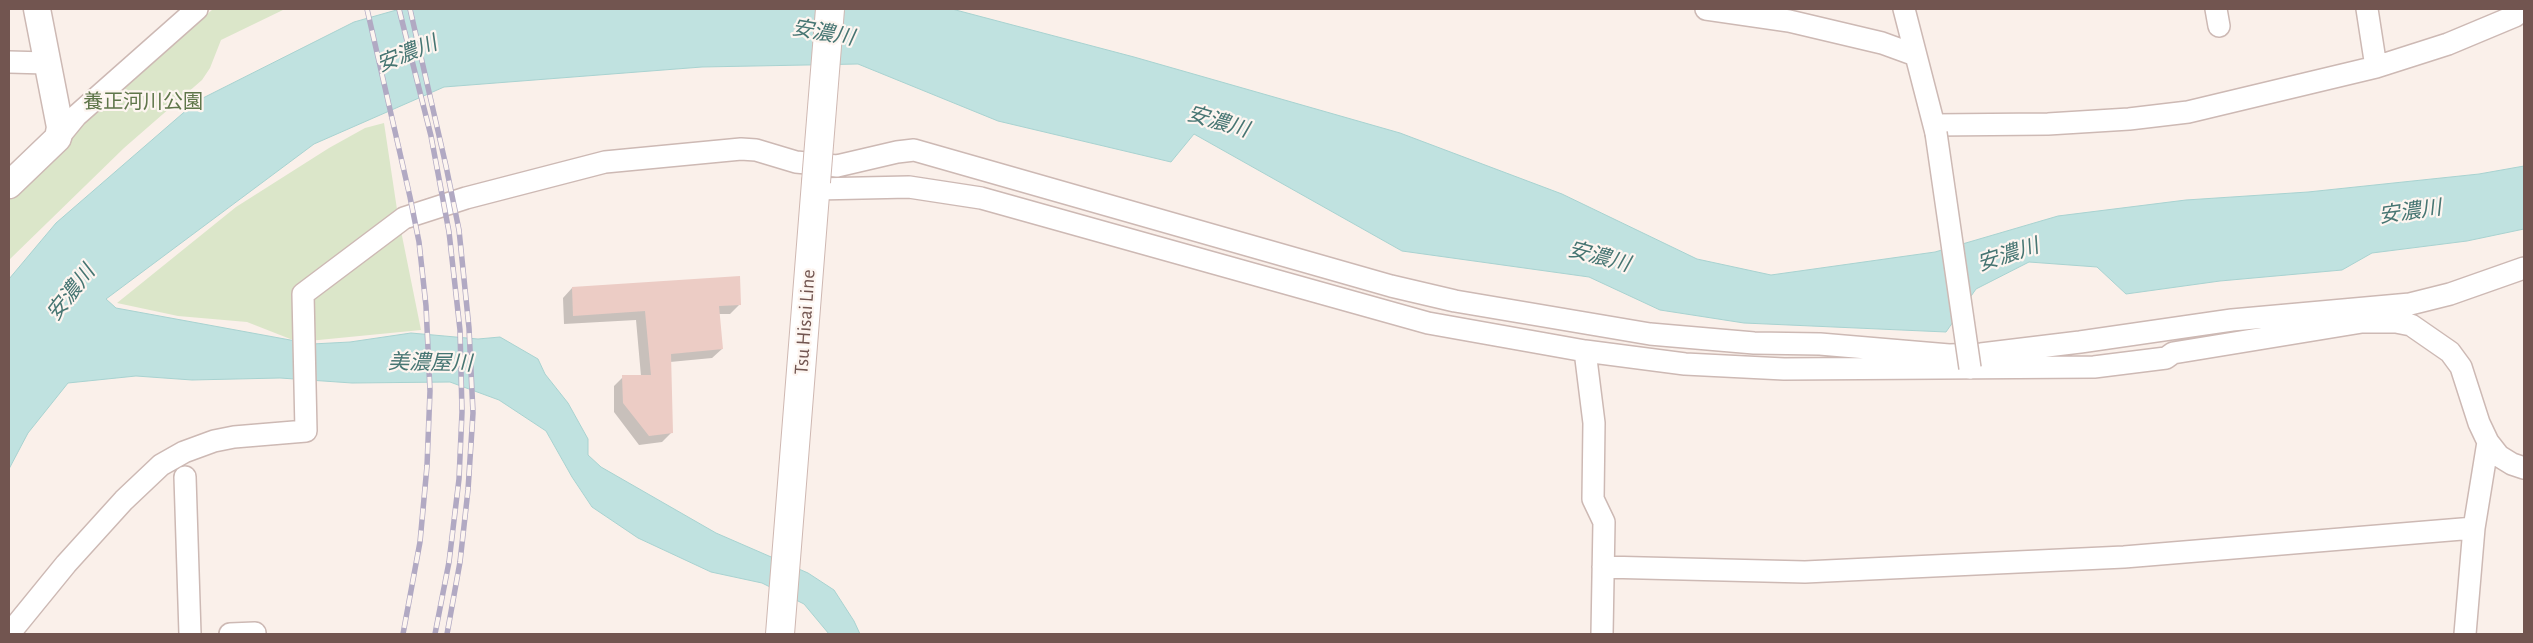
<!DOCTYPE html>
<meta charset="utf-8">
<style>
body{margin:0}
#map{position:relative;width:2533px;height:643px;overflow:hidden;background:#faf0ea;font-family:"Alegreya Sans",sans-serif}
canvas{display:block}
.frame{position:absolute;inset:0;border:10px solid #725550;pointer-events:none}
</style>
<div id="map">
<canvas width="2533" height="643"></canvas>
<div class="frame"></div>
</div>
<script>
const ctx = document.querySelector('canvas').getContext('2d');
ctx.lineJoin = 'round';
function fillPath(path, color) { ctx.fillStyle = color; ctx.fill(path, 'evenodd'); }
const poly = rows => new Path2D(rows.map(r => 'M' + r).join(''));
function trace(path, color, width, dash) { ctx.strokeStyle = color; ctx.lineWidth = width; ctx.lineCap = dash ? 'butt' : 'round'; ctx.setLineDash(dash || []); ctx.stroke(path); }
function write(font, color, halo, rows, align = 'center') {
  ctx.font = font + ' "Alegreya Sans","Noto Sans JP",sans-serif'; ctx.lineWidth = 4.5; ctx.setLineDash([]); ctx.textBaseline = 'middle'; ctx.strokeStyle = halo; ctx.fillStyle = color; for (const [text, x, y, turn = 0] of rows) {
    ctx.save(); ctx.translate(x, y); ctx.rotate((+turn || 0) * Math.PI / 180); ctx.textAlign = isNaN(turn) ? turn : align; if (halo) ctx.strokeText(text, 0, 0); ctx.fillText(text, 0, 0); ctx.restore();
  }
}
const green = poly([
 [213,9,285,9,221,40,210,68,202,80,124,148,9,260,9,198,91,116],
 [384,123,398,216,421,330,298,342,247,322,178,316,117,303,236,207,329,148,365,128]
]);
const water = poly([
 [400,9,952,9,1134,57,1400,133,1562,194,1697,259,1771,275,1935,252,2058,216,2186,200,2308,192,2479,174,2524,166,2524,229,2467,241,2372,253,2342,270,2220,281,2126,294,2097,267,2029,262,1976,289,1946,332,1744,323,1660,310,1589,277,1402,251,1194,134,1171,162,998,121,858,64,702,67,444,87,314,144,106,299,116,308,312,344,350,342,411,333,478,339,500,337,538,359,545,374,568,403,588,439,588,455,601,467,716,533,808,573,834,590,854,621,860,634,829,634,804,604,762,583,711,572,638,538,592,507,572,477,546,431,499,400,450,382,352,383,280,378,192,380,136,376,68,383,28,433,9,469,9,279,56,223,197,101,354,22,400,9]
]);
const shadow = poly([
 [572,288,740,304,730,314,719,314,722,349,712,358,670,362,671,433,662,442,639,445,614,412,614,386,623,377,641,376,636,320,564,324,563,298]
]);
const building = poly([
 [740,276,741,305,719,306,723,349,671,354,673,433,649,436,623,403,622,375,651,375,645,311,573,316,572,287]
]);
const minor = poly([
 [1706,9,1789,21,1882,43,1915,55],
 [1904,9,1936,133],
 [2216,9,2219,26],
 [2367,9,2376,67],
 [9,62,46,63],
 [1934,125,2048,124,2129,119,2188,112,2376,67,2448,44,2515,16,2524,9],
 [58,138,76,116,197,9],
 [816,189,909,187,981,198,1428,323,1585,351,1685,364,1784,369,2094,367,2166,358,2173,353,2362,322,2396,322,2411,325,2450,352,2461,367,2479,423,2488,442,2499,456,2512,464,2524,468],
 [1585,351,1594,423,1593,499,1604,522,1602,634],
 [185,477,190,634],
 [1603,567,1805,572,2124,557,2474,528],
 [9,634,66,564,124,500,161,465,184,452,214,441,234,437,306,431,303,294,404,218,466,198,605,162,741,149,756,150,796,162,837,166,897,152,914,150,1391,286,1455,301,1650,334,1754,343,1820,344,1949,355,1981,354,2080,342,2232,320,2410,304,2450,294,2524,268],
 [230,634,255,633],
 [2465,634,2474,528,2488,442]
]);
const tertiary = poly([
 [9,185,58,138,60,127,37,9]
]);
const secondary = poly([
 [780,634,816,182]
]);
const rail = poly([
 [367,9,410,197,419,242,426,306,430,391,427,466,420,542,403,634],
 [399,9,431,136,449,232,460,330,462,412,459,479,449,562,435,634],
 [410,9,446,166,459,230,469,328,473,413,468,490,460,562,447,634]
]);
const minorBridge = poly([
 [1936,133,1970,368]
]);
const secondaryBridge = poly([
 [816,182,830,9]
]);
const parkNames = [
 ["養正河川公園",143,102]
];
const streetNames = [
 ["Tsu Hisai Line",805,322,-86]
];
const waterNames = [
 ["安濃川",823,33,10],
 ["安濃川",407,54,-22],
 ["安濃川",1218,122,16],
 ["安濃川",2410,212,-8],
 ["安濃川",2008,255,-18],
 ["安濃川",1599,257,15],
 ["安濃川",71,293,-52],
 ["美濃屋川",430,363,1]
];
fillPath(green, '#dbe6c9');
fillPath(water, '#c0e2e0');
trace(water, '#a8d2d0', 1);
fillPath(shadow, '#0003');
fillPath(building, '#ecccc5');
trace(minor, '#cdb9b4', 24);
trace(tertiary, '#cdb9b4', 29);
trace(secondary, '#cfb8b2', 30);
trace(minor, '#fff', 21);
trace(tertiary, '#fff', 26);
trace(secondary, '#fff', 28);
trace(rail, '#b1a9c3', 5.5);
trace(rail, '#fdf5f0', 4, [11]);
trace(minorBridge, '#cdb9b4', 24, []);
trace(secondaryBridge, '#cfb8b2', 30, []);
trace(minorBridge, '#fff', 21);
trace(secondaryBridge, '#fff', 28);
write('20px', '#5f764a', '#fdf5f0', parkNames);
write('20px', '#725550', '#fdf5f0', streetNames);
write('italic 21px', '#467572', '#fdf5f0', waterNames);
</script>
